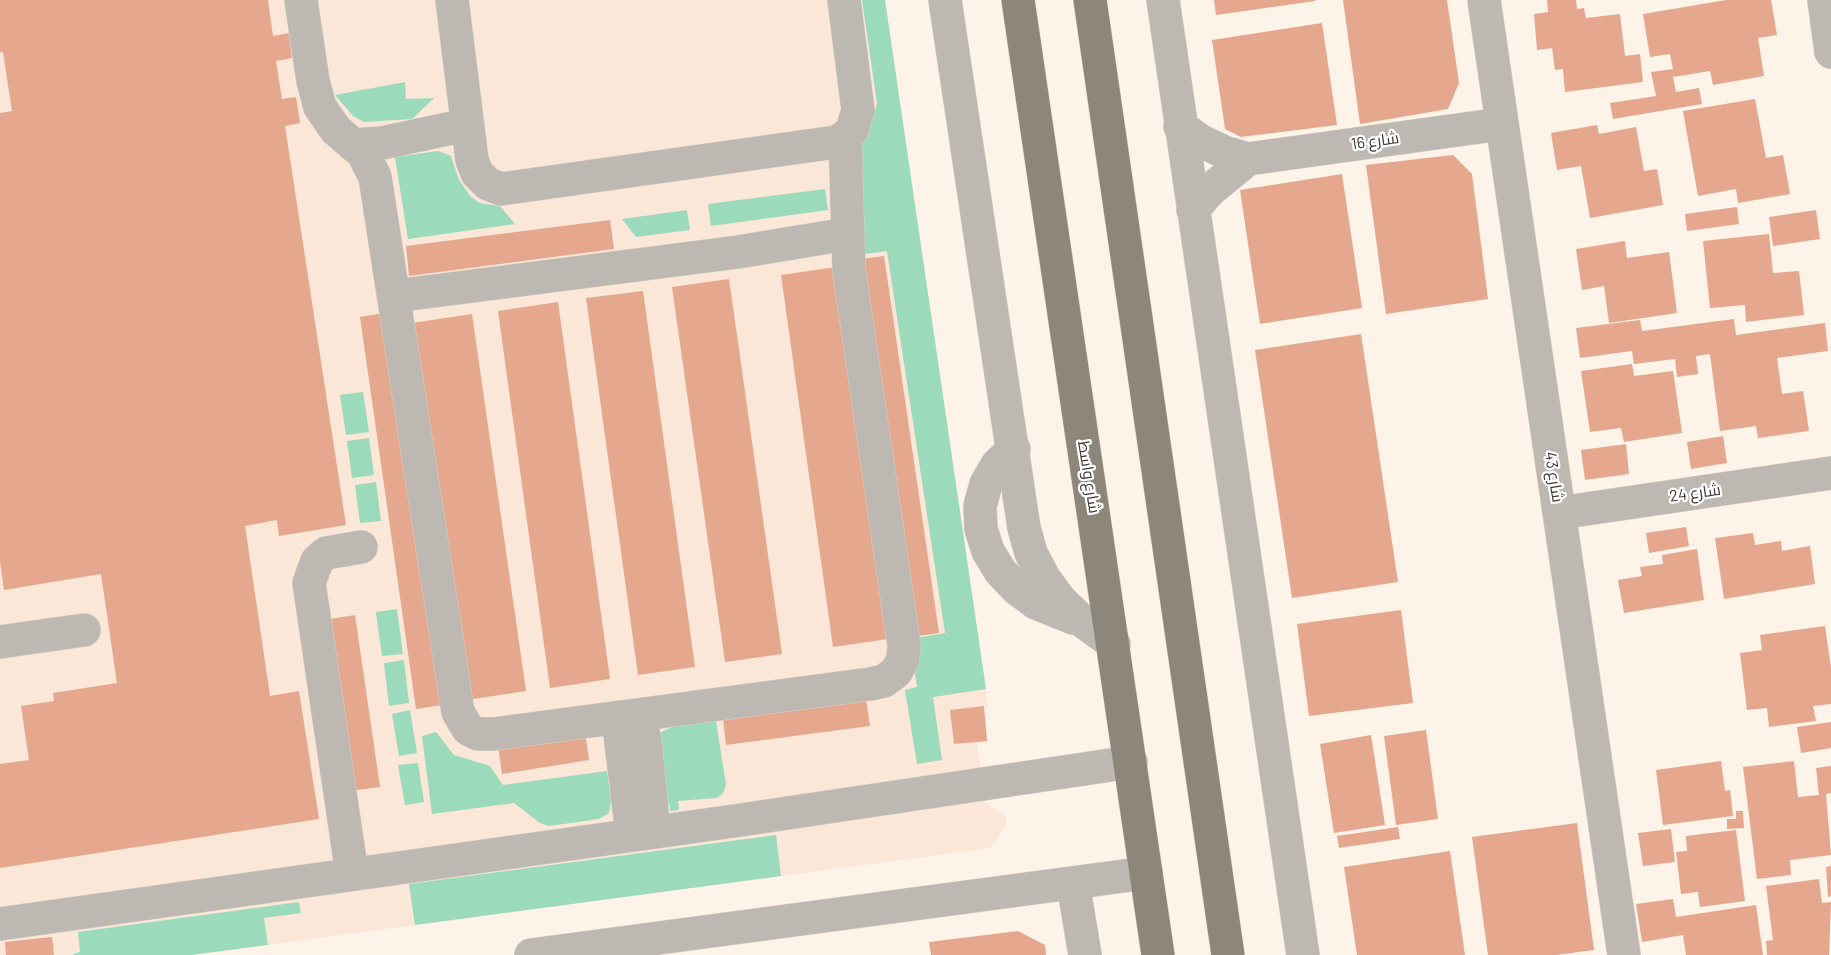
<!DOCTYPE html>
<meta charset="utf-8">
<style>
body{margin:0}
canvas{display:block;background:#fef3e9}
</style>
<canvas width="1831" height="955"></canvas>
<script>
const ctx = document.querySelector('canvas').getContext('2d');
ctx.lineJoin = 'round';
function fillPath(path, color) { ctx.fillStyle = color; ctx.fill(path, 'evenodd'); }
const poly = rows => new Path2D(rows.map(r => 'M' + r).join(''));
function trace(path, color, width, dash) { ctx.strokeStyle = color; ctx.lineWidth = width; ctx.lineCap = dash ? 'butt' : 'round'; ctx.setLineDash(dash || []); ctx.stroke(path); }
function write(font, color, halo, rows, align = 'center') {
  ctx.font = font + ' Barlow,Cairo,sans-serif'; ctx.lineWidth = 4.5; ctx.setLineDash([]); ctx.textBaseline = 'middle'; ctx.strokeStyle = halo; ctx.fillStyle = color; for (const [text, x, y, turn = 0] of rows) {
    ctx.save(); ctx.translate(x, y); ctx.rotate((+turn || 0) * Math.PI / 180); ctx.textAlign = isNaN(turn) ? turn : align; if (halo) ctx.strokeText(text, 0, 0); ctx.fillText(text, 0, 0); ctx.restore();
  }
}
const medical = poly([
 [0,0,885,0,988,706,984,707,987,741,977,743,986,803,1006,817,1006,825,994,845,984,849,191,955,0,955]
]);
const green = poly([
 [862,0,885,0,986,689,933,697,942,760,917,764,905,690,917,687,910,639,945,633,887,251,865,254,859,147,871,126,877,103],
 [405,82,406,99,434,98,412,119,364,122,353,116,335,95],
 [438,151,451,156,459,180,471,197,480,203,500,206,515,224,408,239,395,157],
 [825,189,828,210,711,226,708,204],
 [687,210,690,230,636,237,622,219],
 [363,392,369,432,346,435,340,395],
 [369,438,374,475,352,478,347,441],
 [376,482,381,521,360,523,355,485],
 [397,609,403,654,382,656,376,612],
 [404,660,409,703,389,706,384,663],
 [410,710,417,753,399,756,392,714],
 [716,721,726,785,723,793,717,798,678,801,679,810,670,811,670,805,659,806,655,735,672,727],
 [436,732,454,755,490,766,503,785,607,771,611,802,609,813,599,819,549,826,540,823,514,803,432,814,422,736],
 [418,763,424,802,405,805,398,765],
 [776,835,781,876,415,925,409,884],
 [299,902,301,913,264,918,268,945,191,955,72,955,80,952,78,932]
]);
const building = poly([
 [0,0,268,0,273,36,289,33,292,58,276,61,282,99,296,97,300,123,285,126,346,525,279,536,277,520,245,526,270,696,299,691,319,819,0,868,0,764,29,760,21,706,54,701,53,693,117,683,101,574,4,590,0,562,0,113,12,111,3,52,0,52],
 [1214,0,1315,0,1315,1,1216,15],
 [1343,0,1447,0,1459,83,1448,109,1360,124],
 [1547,0,1576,0,1577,9,1584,8,1586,18,1620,14,1625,56,1640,54,1643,82,1565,92,1563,69,1555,70,1552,48,1537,50,1534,14,1548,12],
 [1726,0,1771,0,1777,35,1758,38,1764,76,1713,85,1710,71,1673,77,1676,92,1699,88,1702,104,1613,119,1610,103,1656,96,1651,72,1673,69,1670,54,1650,57,1643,14],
 [1322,23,1337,125,1241,137,1225,129,1212,40],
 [1755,99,1766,158,1783,155,1790,194,1738,203,1736,189,1698,196,1683,111],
 [1597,125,1599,134,1636,127,1644,171,1657,169,1663,205,1590,218,1581,166,1557,170,1551,133],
 [1453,155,1472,174,1488,299,1386,314,1366,165],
 [1342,174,1362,308,1260,324,1240,190],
 [1737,207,1739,224,1687,231,1685,214],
 [1816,210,1820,239,1773,246,1769,217],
 [610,220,614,249,409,276,406,246],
 [1769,234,1773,273,1799,271,1804,315,1746,322,1745,305,1710,308,1703,241],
 [1625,241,1627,258,1669,252,1677,313,1609,323,1604,286,1582,290,1576,249],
 [884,256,939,633,910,637,855,260],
 [836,267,888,639,833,647,781,275],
 [729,279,782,654,725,662,672,287],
 [643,291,695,667,638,675,586,298],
 [558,302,610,679,550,688,498,311],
 [385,313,442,705,416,709,360,317],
 [472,314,526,691,467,700,412,323],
 [1734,319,1736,335,1825,323,1828,351,1777,358,1782,394,1803,391,1809,431,1758,438,1756,426,1720,431,1710,354,1696,356,1698,374,1677,377,1675,359,1634,364,1632,351,1580,358,1576,328,1640,320,1642,331],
 [1361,334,1398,582,1292,598,1255,350],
 [1632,364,1634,376,1673,371,1682,433,1624,442,1621,428,1590,432,1581,371],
 [1723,436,1727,463,1691,469,1687,442],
 [1626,444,1629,474,1585,480,1581,450],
 [1686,527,1689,546,1649,553,1646,533],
 [1753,533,1755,545,1781,541,1782,551,1810,546,1815,584,1724,599,1715,538],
 [1697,549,1704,600,1624,613,1618,580,1642,576,1640,567,1663,564,1662,555],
 [1401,610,1413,703,1309,716,1297,624],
 [355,615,380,787,349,791,323,620],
 [1825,626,1831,668,1831,704,1813,706,1816,721,1769,727,1767,708,1747,710,1740,653,1762,650,1760,635],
 [866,699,870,726,726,745,723,718],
 [984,706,987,741,954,744,950,710],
 [1831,722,1831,748,1801,753,1797,727],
 [1426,730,1438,819,1396,825,1384,736],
 [585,732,589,760,502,774,498,746],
 [1371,735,1385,825,1334,833,1320,744],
 [1721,761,1725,791,1730,790,1733,816,1663,825,1656,770],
 [1794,761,1798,797,1819,795,1816,768,1831,766,1831,793,1826,794,1831,855,1790,860,1791,875,1757,879,1743,767],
 [1736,811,1743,811,1744,828,1727,829,1727,819,1736,819],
 [1577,823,1594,950,1556,955,1488,955,1472,837],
 [1398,827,1400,839,1339,848,1337,836],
 [1671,829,1675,862,1643,866,1638,833],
 [1736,830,1745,901,1700,907,1698,892,1681,894,1676,852,1687,851,1686,836],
 [1450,851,1465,955,1357,955,1344,867],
 [1831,866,1831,896,1828,897,1826,867],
 [1819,879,1822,903,1831,902,1829,955,1767,955,1766,941,1773,940,1766,886],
 [1673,899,1676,917,1756,905,1763,955,1686,955,1683,935,1642,942,1636,904],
 [1018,931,1045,945,1046,955,931,955,929,942],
 [52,937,54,955,6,955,5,942]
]);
const minor = poly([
 [301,0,313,81,320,107,336,130,363,153,375,177,458,712,468,729,478,734,493,734,870,684,884,681,896,672,903,659,904,645,849,270,845,137],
 [452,0,472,160,477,173,488,184,501,189,836,142,845,137,852,130,858,110,844,0],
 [945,0,1024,528,1031,553,1044,578,1061,601,1081,620,1114,644],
 [1163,0,1303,955],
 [1484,0,1624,955],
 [1824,0,1831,52],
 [1180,126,1201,141,1224,152,1248,159,1501,124],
 [353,145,382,143,466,125],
 [1193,210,1209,191,1248,159],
 [395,296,738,252,847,234],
 [1014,449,997,465,986,484,980,506,981,529,988,551,1000,571,1017,589,1036,603,1073,618],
 [1559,513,1831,473],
 [0,642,84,630],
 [639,715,645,740,654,832],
 [618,718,632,834],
 [352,874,309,583,317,561,326,553,361,547],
 [1073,883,1085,955],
 [0,924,734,821,1131,762],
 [531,955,1146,873]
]);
const major = poly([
 [1018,0,1158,955],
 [1090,0,1228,955]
]);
const streetNames = [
 ["شارع 16",1375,141,-8],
 ["شارع واسط",1089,477,81],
 ["شارع 43",1554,477,81],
 ["شارع 24",1695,493,-8]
];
fillPath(medical, '#fae7d7');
fillPath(green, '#9bdaba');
fillPath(building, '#e5a78d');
trace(minor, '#dbd1c8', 34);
trace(major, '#dbd1c8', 34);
trace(minor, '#bdb9b2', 33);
trace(major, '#8d867a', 33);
write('16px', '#3c3631', '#fff', streetNames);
</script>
